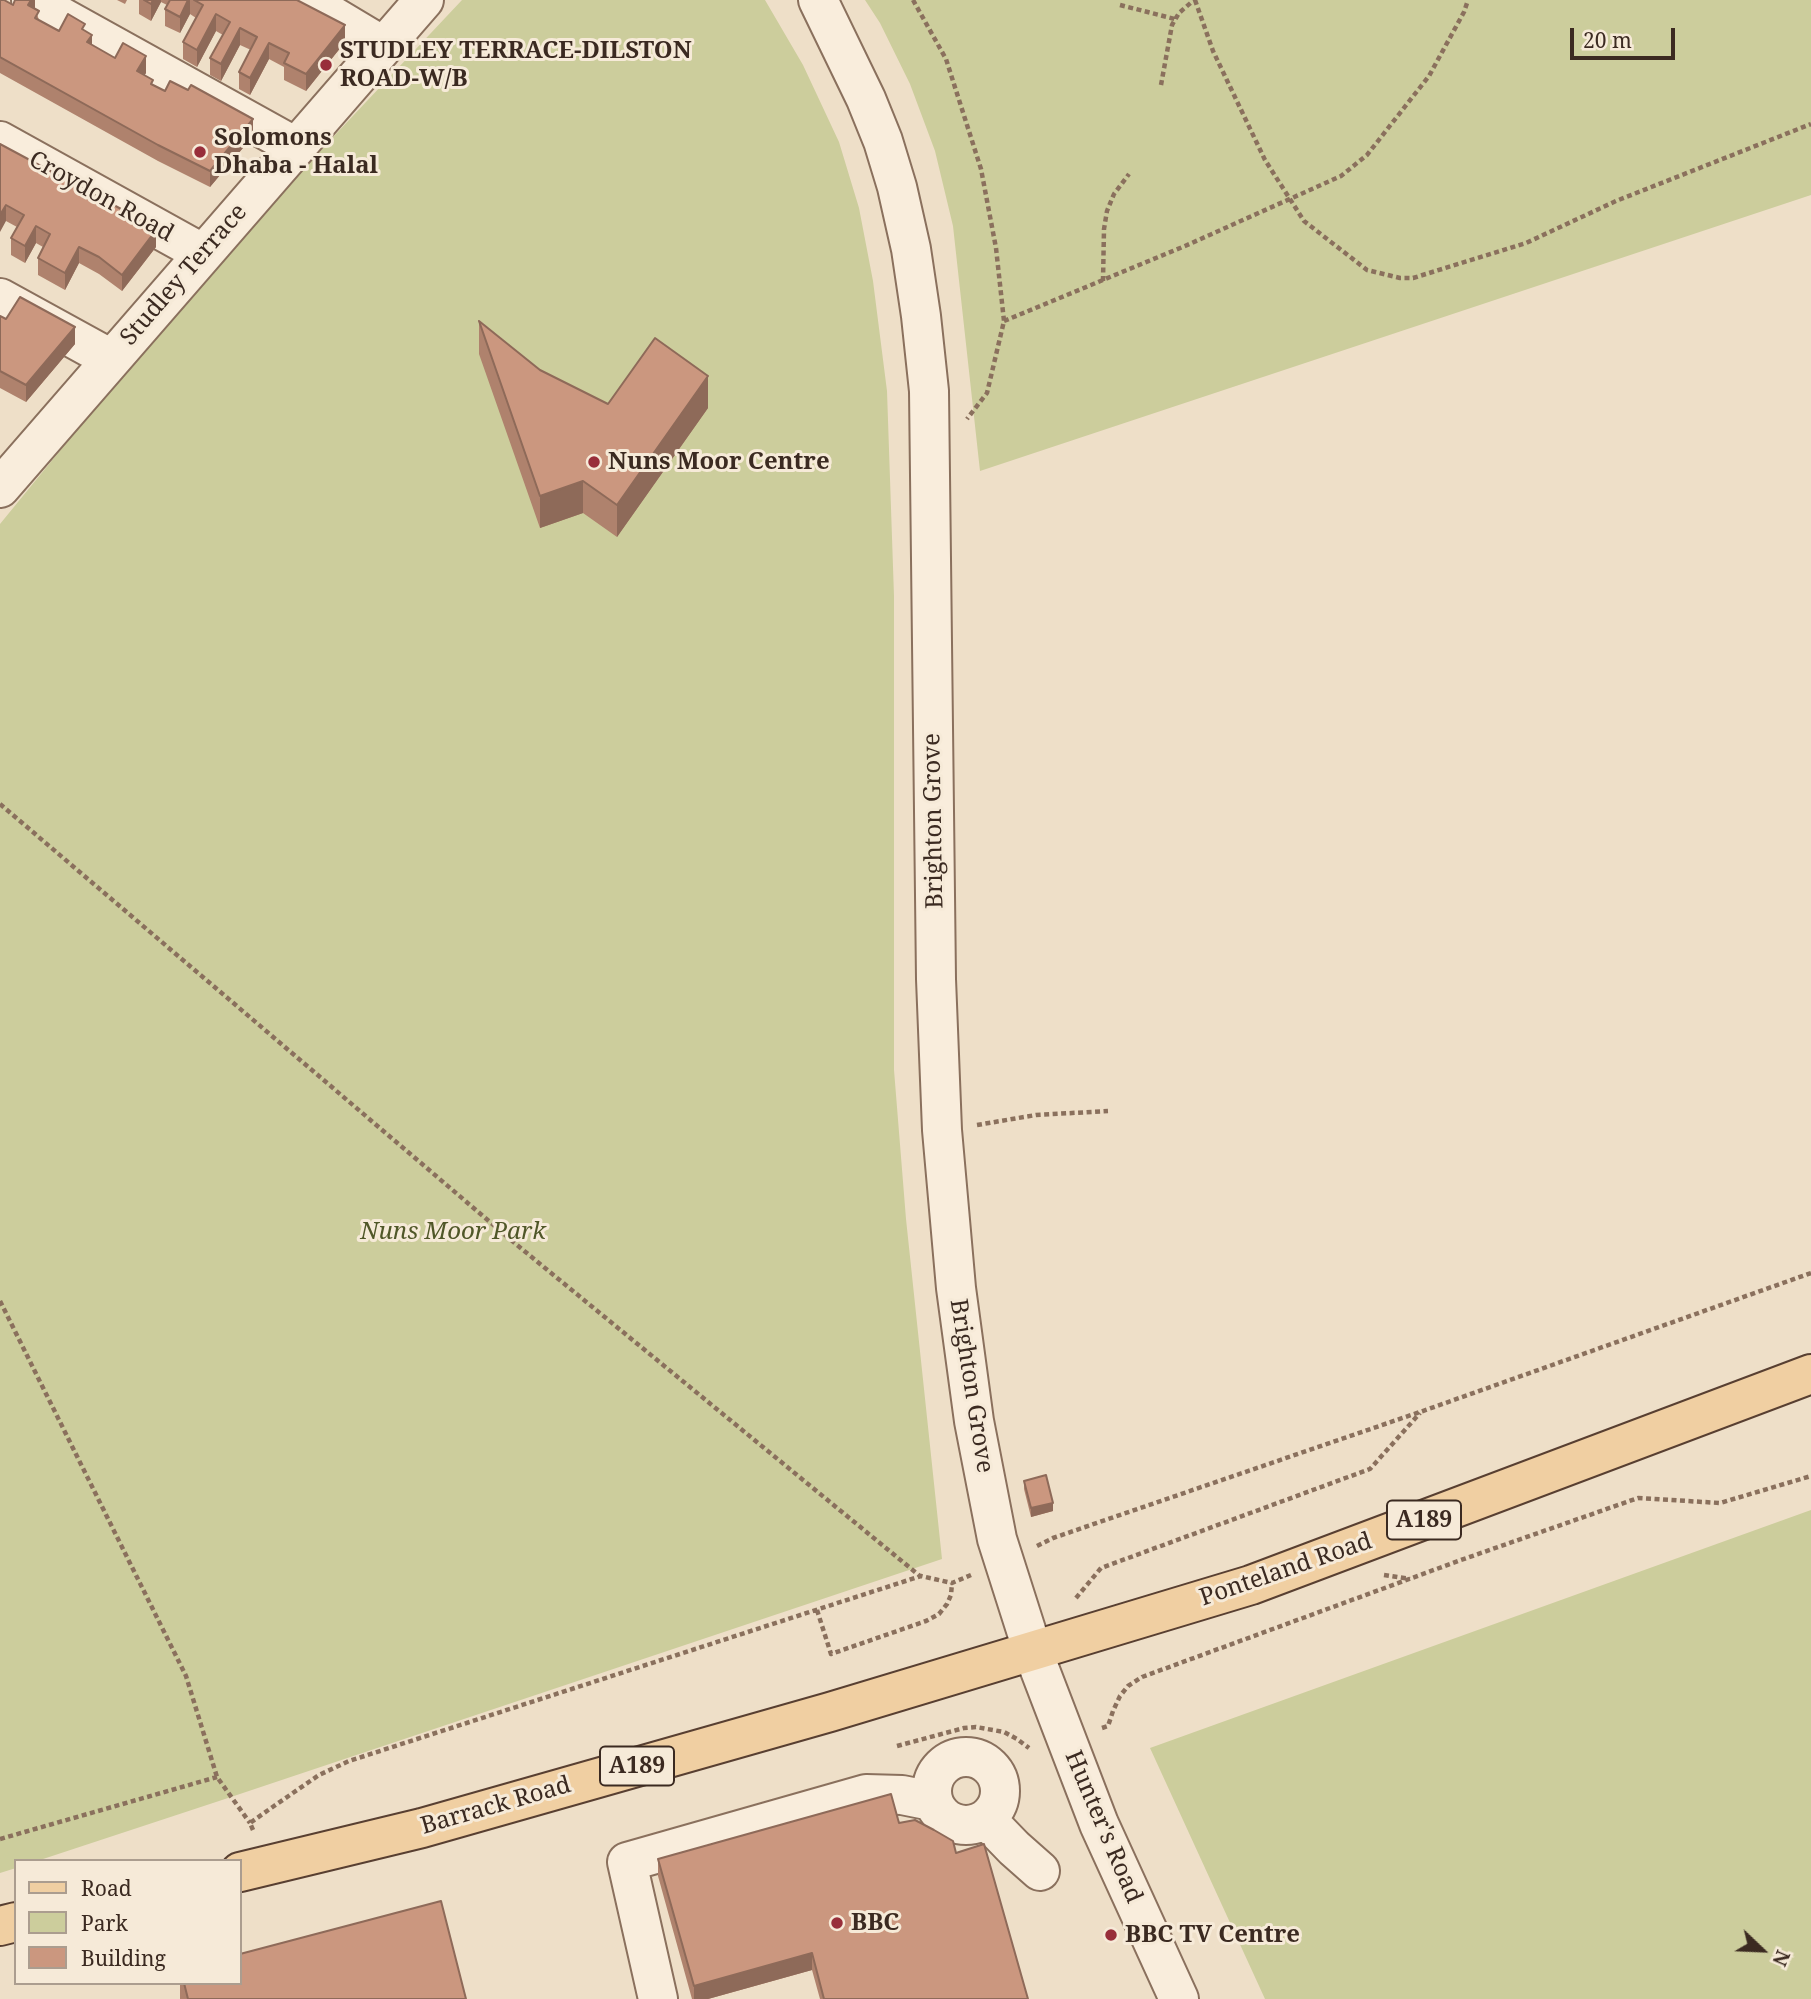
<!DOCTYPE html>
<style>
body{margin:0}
#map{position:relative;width:1811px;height:1999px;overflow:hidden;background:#eedfc8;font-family:"Noto Serif",serif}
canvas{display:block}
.legend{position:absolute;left:14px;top:1859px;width:228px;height:126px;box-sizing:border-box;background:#f6ead8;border:2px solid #ab9d8f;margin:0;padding:9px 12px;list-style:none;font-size:21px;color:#3b2a21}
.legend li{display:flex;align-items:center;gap:14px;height:35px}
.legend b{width:35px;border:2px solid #ab9d8f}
.north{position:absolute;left:1727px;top:1915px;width:70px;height:70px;-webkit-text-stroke:5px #f6ead8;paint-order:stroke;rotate:113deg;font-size:19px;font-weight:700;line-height:28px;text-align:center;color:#3b2a21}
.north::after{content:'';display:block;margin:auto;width:24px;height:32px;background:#3b2a21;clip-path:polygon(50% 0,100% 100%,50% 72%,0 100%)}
.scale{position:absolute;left:1570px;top:28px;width:105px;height:32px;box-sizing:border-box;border:4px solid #3b2a21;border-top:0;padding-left:9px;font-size:21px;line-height:24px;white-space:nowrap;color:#3b2a21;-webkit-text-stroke:5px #f6ead8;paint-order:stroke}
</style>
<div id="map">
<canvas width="1811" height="1999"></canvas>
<ul class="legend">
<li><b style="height:9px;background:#f0cfa2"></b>Road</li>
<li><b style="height:19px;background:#cccd9c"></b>Park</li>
<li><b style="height:19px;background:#cb977f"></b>Building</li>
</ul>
<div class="north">N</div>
<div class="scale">20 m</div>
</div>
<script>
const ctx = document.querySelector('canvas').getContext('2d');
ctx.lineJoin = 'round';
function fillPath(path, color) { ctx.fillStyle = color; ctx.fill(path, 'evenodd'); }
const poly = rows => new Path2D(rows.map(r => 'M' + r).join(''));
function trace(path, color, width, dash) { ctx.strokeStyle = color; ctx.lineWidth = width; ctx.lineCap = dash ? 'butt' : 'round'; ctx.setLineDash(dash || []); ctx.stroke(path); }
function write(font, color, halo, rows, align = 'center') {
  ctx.font = font + ' "Noto Serif",serif'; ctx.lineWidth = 6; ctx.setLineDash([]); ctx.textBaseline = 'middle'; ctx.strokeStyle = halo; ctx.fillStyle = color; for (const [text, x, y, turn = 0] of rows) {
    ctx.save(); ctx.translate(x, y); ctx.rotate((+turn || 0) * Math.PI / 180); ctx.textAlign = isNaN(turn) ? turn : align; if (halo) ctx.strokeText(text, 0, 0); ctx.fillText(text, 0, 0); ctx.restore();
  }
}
const green = poly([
 [462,0,765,0,803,65,839,142,859,208,873,281,887,391,894,596,894,1070,906,1219,942,1559,219,1801,37,1861,16,1861,16,1868,0,1873,0,524,206,272],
 [865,0,1811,0,1811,195,980,471,953,226,935,151,910,84,880,23],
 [1811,1510,1811,1999,1265,1999,1150,1748]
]);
const path = poly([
 [913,0,946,59,981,169,996,248,1004,321,987,393,967,419],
 [1195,0,1213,51,1265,160,1304,221,1367,270,1400,278,1413,278,1526,243,1616,201,1811,124],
 [1120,5,1175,19],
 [1161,85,1172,25,1179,13,1194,0],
 [1103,281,1104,229,1107,211,1114,194,1129,174],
 [1004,321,1185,246,1341,176,1367,155,1429,76,1464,12,1468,0],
 [0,804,517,1245,920,1576],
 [977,1125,1036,1115,1108,1111],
 [0,1301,186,1676,217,1777,250,1823],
 [1037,1546,1053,1538,1420,1412,1811,1273],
 [1384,1575,1410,1579],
 [1076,1598,1101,1568,1370,1469,1420,1413],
 [817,1610,831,1654,926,1621,939,1614,947,1604,951,1595,952,1583],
 [1102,1728,1108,1726,1113,1711,1120,1696,1128,1686,1142,1677,1461,1560,1638,1498,1720,1503,1811,1476],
 [897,1746,964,1728,976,1727,1004,1732,1017,1739,1029,1748],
 [253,1830,250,1823,274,1806,319,1775,349,1761,921,1576,952,1583,971,1575],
 [0,1839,217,1777]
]);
const minor = poly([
 [31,0,296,147],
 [306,0,383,46],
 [818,0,866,99,883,141,897,187,911,249,921,316,929,391,936,979,942,1130,956,1288,974,1421,997,1539,1033,1652,1099,1824,1179,1999],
 [0,141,202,253],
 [0,298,111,359],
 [0,488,424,0],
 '932 1791a34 34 0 1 1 68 0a34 34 0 1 1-68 0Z',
 [986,1819,1014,1848,1040,1871],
 [658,1999,627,1862,866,1794,902,1795,932,1801]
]);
const major = poly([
 [240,1872,422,1828,830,1712,1251,1585,1811,1374],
 [0,1926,16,1922]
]);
const wall = poly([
 [0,0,13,5,35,0,35,8,39,20,59,31,85,31,92,45,115,58,146,73,144,75,153,85,253,136,210,187,158,161,0,73],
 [117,0,127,0,125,4],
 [139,0,297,0,345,42,306,91,284,80,284,67,269,59,250,95,239,89,239,72,251,50,240,45,221,81,210,75,210,58,223,35,216,31,197,67,183,59,183,42,196,18,190,14,180,33,165,26,165,9,167,5,161,2,151,21,139,14],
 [0,144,156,247,122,291,99,274,79,263,65,290,38,275,38,258,43,247,36,243,25,263,11,255,11,238,17,227,6,221],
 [0,316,6,319,75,344,26,402,0,388],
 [479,321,540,370,608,404,708,408,617,537,583,513,540,528,479,354],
 [1024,1481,1053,1511,1031,1517,1024,1489],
 [899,1823,956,1853,1028,1999,820,1999,812,1970,708,1999,692,1999,658,1876,658,1859],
 [180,1983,240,1983,466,1999,180,1999]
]);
const shadedWall = poly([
 [31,0,35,0,35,9,28,5],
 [153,0,161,0,161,2,151,21,151,4],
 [188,0,190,0,190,14,180,33,180,17],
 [216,14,216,31,197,67,197,50],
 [345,25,345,42,306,91,306,74],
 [240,28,240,45,221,81,221,64],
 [92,35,92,51,87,42],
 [269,43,269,59,250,95,250,78],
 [146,56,146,73,137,88,137,71],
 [253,119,253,136,210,187,210,171],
 [6,205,6,221,0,232,0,215],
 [36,226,36,243,25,263,25,246],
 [156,230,156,247,122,291,122,275],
 [79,247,79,263,65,290,65,273],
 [75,327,75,344,26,402,26,385],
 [708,376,708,408,617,537,617,505],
 [583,481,583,513,540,528,540,496],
 [1053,1503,1053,1511,1031,1517,1031,1508],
 [812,1953,812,1970,708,1999,694,1999,694,1986]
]);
const building = poly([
 [0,0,4,0,13,5,15,0,31,0,28,5,39,11,35,18,59,31,68,14,85,24,82,29,92,35,87,42,115,58,123,43,146,56,137,71,153,80,151,84,165,91,170,81,188,90,191,85,253,119,210,171,158,145,0,57,0,0],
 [144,0,153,0,151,4,144,0],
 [170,0,188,0,180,17,165,9,170,0],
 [194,0,297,0,345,25,306,74,284,63,289,53,269,43,250,78,239,72,257,37,240,28,221,64,210,58,230,22,216,14,197,50,183,42,203,5,194,0],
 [0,144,123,210,156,230,122,275,99,257,79,247,65,273,38,258,50,234,36,226,25,246,11,238,24,215,6,205,0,215,0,144],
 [20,297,75,327,26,385,0,371,0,316,6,319,20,297],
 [479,321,540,370,608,404,655,338,708,376,617,505,583,481,540,496,479,321],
 [1046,1475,1053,1503,1031,1508,1024,1481,1046,1475],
 [891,1794,899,1823,915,1820,934,1830,953,1841,956,1853,984,1844,1028,1999,824,1999,812,1953,694,1986,658,1859,891,1794],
 [441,1901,466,1999,188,1999,184,1983,240,1983,240,1954,441,1901]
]);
const markers = [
 [326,65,7,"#982e3a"],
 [200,152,7,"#982e3a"],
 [594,462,7,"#982e3a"],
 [837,1923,7,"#982e3a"],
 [1111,1935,7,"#982e3a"]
];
const shields = [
 [1424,1520,74],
 [637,1766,74]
];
const shieldNames = [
 ["A189",1424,1520],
 ["A189",637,1766]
];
const poiNames = [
 ["STUDLEY TERRACE-DILSTON",340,51],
 ["ROAD-W/B",340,79],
 ["Solomons",214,138],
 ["Dhaba - Halal",214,166],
 ["Nuns Moor Centre",608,462],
 ["BBC",851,1923],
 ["BBC TV Centre",1125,1935]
];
const streetNames = [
 ["Croydon Road",101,197,29],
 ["Studley Terrace",184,275,-49],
 ["Brighton Grove",934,821,-91],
 ["Brighton Grove",971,1386,81],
 ["Ponteland Road",1286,1570,-19],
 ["Barrack Road",496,1806,-16],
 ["Hunter's Road",1103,1827,67]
];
const parkNames = [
 ["Nuns Moor Park",453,1232]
];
fillPath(green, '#cccd9c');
trace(minor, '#8a705d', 42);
trace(major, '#583f31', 42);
trace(path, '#8a705d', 4.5, [5, 3.5]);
trace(minor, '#f9eddc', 38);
trace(major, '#f0cfa2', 38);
fillPath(wall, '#af826d');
fillPath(shadedWall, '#8e6a59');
fillPath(building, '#cb977f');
trace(building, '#8e6a59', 2);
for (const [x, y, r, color] of markers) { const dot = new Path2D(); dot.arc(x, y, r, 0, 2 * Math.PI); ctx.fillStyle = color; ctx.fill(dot); trace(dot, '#f6ead8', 2.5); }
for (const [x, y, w] of shields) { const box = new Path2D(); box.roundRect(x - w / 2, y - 19.5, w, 39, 5); ctx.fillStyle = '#f6ead8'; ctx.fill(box); trace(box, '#3b2a21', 2); }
write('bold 23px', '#3b2a21', null, shieldNames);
write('bold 24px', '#3b2a21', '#f6ead8', poiNames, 'left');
write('24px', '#3b2a21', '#f6ead8', streetNames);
write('italic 24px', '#505728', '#f6ead8', parkNames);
</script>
